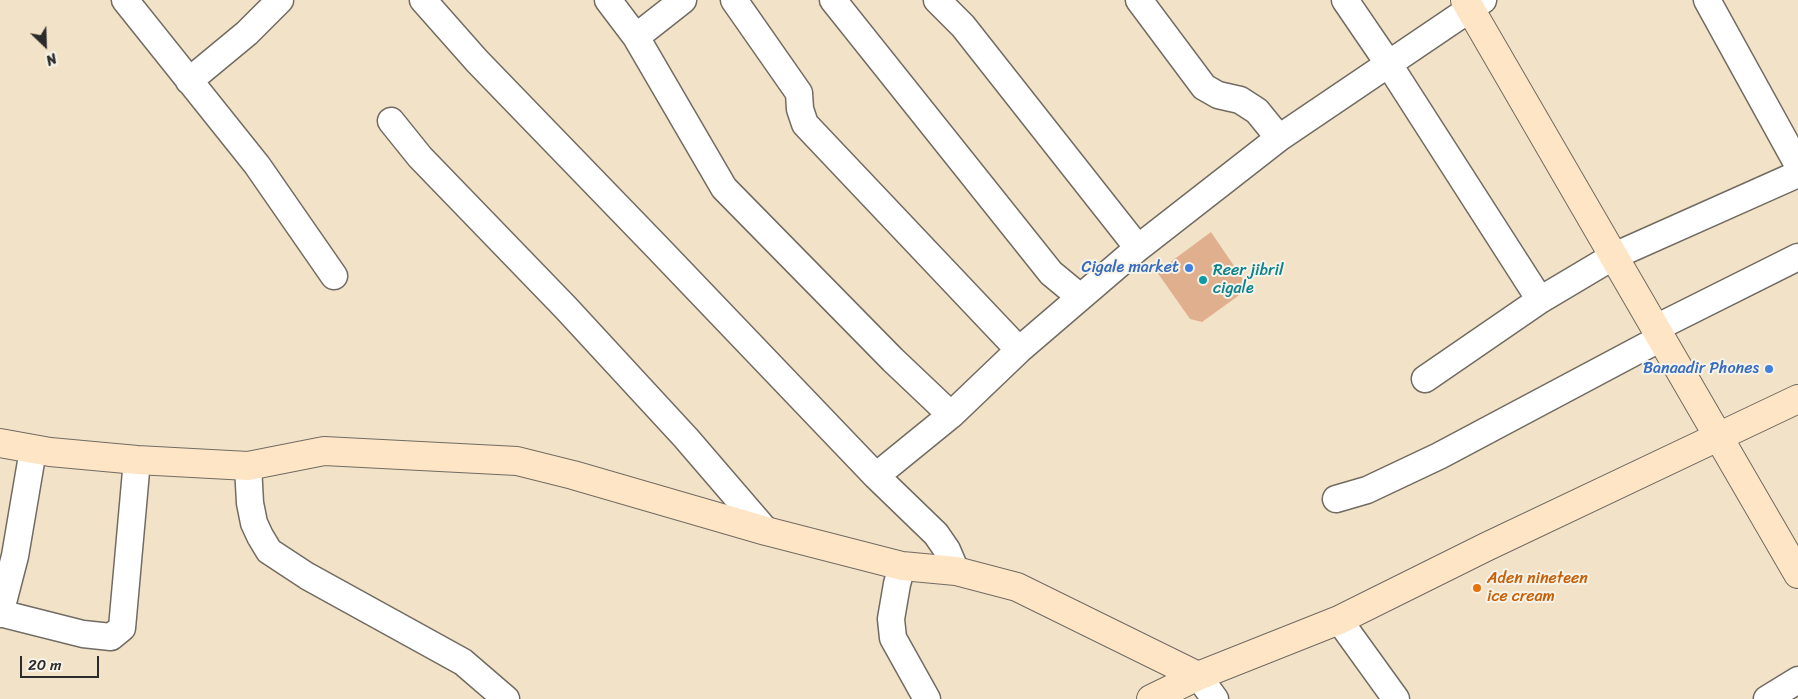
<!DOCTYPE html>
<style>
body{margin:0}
#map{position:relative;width:1798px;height:699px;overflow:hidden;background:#f2e3c8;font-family:Sriracha,sans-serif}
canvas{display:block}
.north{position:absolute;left:20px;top:20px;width:50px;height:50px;-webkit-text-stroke:4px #f7f3e8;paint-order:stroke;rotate:156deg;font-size:14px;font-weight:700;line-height:20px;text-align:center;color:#2b2b2b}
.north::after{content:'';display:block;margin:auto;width:18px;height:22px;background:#2b2b2b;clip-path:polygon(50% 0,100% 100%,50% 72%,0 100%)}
.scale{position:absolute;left:20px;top:656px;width:79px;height:22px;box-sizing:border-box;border:2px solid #2b2b2b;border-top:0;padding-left:6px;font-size:15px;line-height:18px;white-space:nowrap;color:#2b2b2b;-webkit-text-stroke:4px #f7f3e8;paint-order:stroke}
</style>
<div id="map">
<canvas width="1798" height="699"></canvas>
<div class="north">N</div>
<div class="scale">20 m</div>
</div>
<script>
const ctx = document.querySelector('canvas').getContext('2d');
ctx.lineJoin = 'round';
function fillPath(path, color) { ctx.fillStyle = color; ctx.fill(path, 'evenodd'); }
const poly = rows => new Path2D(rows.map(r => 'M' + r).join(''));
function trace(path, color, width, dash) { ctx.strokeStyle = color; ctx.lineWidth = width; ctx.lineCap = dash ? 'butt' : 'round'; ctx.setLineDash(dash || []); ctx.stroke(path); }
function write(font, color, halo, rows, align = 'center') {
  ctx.font = font + ' Sriracha,sans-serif'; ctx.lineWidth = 4; ctx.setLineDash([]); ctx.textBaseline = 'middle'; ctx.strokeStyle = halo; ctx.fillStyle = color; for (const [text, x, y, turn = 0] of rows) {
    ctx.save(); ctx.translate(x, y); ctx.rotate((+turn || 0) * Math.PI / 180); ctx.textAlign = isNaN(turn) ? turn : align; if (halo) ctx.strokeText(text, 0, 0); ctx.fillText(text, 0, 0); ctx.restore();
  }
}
const building = poly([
 [1211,232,1249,288,1202,322,1190,319,1157,272]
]);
const street = poly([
 [125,0,257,165,334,276],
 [423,0,477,61,656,246,876,476,936,534,947,550,956,571],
 [608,0,636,37,724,188,893,360,951,415],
 [734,0,799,93,800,109,805,124,1019,350],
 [833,0,1051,273,1080,297],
 [937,0,963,26,1138,248],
 [1139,0,1204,87,1218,95,1240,100,1257,111,1279,138],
 [1345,0,1388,63,1540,300],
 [1707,0,1798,165],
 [636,37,683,0],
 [189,81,247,33,280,0],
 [391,121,420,157,566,308,686,438,766,531],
 [1656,328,1798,257],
 [1425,379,1540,300,1614,256,1798,174],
 [248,466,250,503,254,523,260,536,269,551,307,576,463,662,506,699],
 [876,476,951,415,1019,350,1138,248,1279,138,1483,0],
 [1336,499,1367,490,1439,456,1661,338],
 [902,566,897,584,891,619,893,638,927,699],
 [0,613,83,634,111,637,122,628,137,460],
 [0,614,15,556,33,450],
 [1339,620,1396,699],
 [1198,676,1215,699],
 [1767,699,1798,680]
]);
const secondary = poly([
 [1465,0,1798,574],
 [0,443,50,452,137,460,248,466,324,451,517,461,573,475,766,531,902,566,956,571,1017,587,1198,676],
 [1151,699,1198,676,1339,620,1486,547,1798,399]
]);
const markers = [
 [1189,268,5,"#3f7fe0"],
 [1203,280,5,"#0f9aa8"],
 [1769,369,5,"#3f7fe0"],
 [1477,588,5,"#e8710a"]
];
const shopNames = [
 ["Cigale market",1179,268],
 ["Banaadir Phones",1759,369]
];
const cultureNames = [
 ["Reer jibril",1213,271],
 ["cigale",1213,289]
];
const foodNames = [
 ["Aden nineteen",1487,579],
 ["ice cream",1487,597]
];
fillPath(building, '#e0af8d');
trace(street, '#716b62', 29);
trace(secondary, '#716b62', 30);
trace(street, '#fff', 26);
trace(secondary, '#fde5c5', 28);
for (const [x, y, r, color] of markers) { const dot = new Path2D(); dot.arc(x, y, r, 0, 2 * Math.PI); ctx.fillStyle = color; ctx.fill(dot); trace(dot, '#f7f3e8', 2); }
write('16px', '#366cbe', '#f7f3e8', shopNames, 'right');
write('16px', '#0d838f', '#f7f3e8', cultureNames, 'left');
write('16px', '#c56008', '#f7f3e8', foodNames, 'left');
</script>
